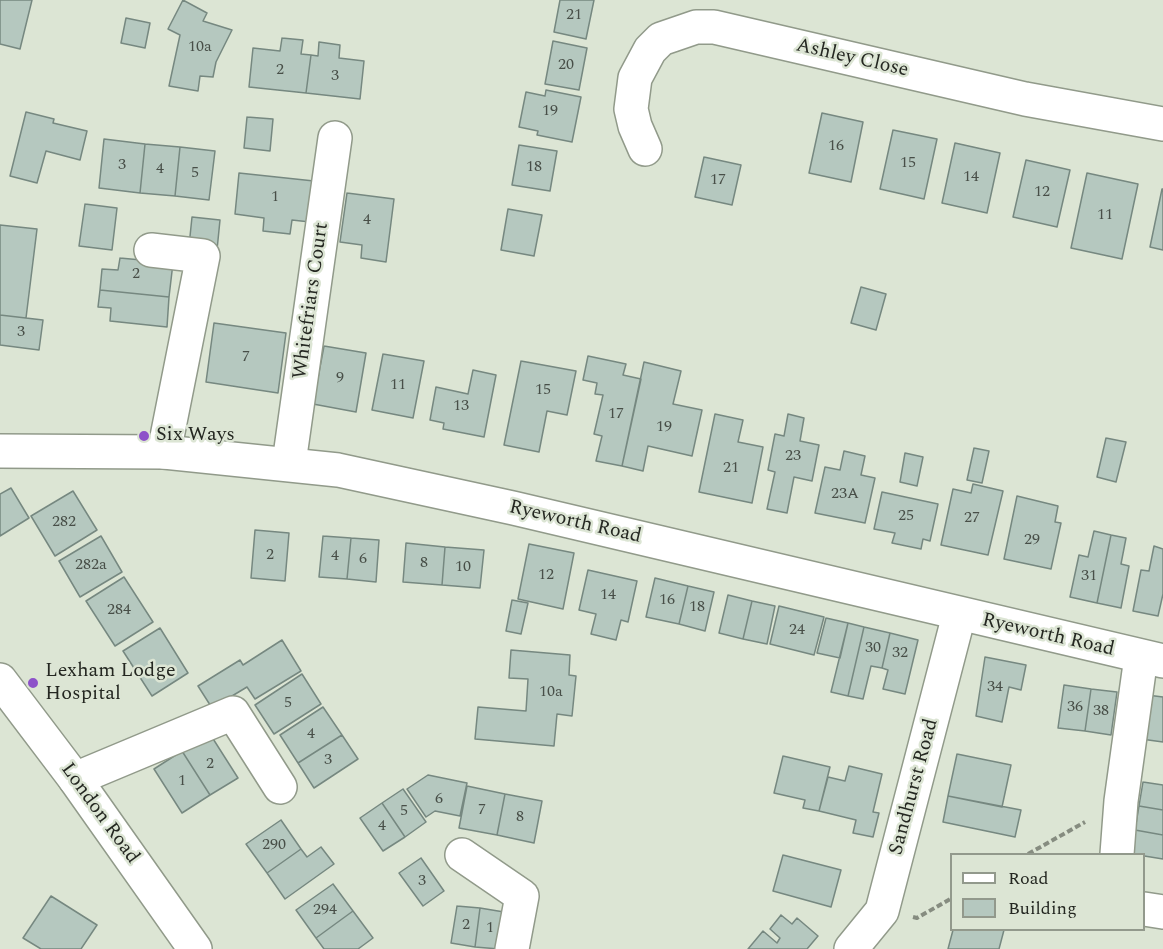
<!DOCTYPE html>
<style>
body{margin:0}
#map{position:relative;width:1163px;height:949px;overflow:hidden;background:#dce5d4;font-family:Spectral,serif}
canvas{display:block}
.legend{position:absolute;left:950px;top:853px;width:195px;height:78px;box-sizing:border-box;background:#dce5d4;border:2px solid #92998c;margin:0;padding:8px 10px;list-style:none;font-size:18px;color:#242721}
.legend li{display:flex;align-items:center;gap:12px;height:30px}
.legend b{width:30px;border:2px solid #92998c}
</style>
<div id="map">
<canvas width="1163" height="949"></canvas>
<ul class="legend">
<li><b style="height:8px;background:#fff"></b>Road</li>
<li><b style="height:16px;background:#b5c8bf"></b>Building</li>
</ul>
</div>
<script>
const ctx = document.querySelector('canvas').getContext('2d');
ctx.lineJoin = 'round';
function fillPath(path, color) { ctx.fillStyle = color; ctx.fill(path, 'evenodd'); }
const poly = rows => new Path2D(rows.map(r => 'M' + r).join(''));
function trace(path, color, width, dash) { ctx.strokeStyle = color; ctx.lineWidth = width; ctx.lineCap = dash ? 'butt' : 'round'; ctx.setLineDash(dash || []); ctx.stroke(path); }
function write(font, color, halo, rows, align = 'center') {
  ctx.font = font + ' Spectral,serif'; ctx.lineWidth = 5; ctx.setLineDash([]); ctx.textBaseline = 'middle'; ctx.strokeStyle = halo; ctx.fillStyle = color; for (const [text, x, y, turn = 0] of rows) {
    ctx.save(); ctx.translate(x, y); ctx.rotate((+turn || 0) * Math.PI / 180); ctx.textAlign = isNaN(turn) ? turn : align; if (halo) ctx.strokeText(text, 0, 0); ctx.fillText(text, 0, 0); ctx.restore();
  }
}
const building = poly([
 [0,0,32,0,20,49,0,44,0,0],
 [183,0,207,13,203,21,232,30,216,62,213,77,200,76,198,91,169,86,180,35,168,29,183,0],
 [560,0,594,0,586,39,554,32,560,0],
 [126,18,150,23,145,48,121,43,126,18],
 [282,38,303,40,301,54,311,55,306,93,249,87,253,48,280,51,282,38],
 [553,41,587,48,579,90,545,84,553,41],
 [319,42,340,45,339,58,364,61,360,99,306,93,311,55,318,56,319,42],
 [546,90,581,97,572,142,537,135,538,131,519,127,526,92,545,96,546,90],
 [26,112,54,119,53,123,87,131,80,160,46,151,37,183,10,176,26,112],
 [822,113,863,122,851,182,809,173,822,113],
 [247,117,273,119,270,151,244,148,247,117],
 [893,130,937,139,924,199,880,189,893,130],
 [104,139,145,144,140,193,99,188,104,139],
 [955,143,1000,153,987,213,942,203,955,143],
 [145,144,180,147,175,196,140,193,145,144],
 [519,145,557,151,550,191,512,185,519,145],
 [180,147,215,151,209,200,175,196,180,147],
 [704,157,741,165,732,205,695,197,704,157],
 [1026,160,1070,170,1057,227,1013,217,1026,160],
 [239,173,314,181,310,222,292,220,290,234,263,231,264,218,235,214,239,173],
 [1087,173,1138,184,1122,259,1071,248,1087,173],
 [1162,189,1163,189,1163,250,1150,247,1162,189],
 [347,193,394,199,386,262,361,258,362,245,340,242,347,193],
 [85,204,117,208,112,250,79,246,85,204],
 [508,209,542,215,534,256,501,250,508,209],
 [192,217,220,220,217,250,189,246,192,217],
 [0,225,37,229,26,318,0,315,0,225],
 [120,258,173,263,169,297,100,290,102,269,118,270,120,258],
 [861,287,886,294,876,330,851,323,861,287],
 [100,290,169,297,167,327,110,321,111,308,98,307,100,290],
 [0,315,43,320,39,350,0,345,0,315],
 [214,323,286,333,278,393,206,382,214,323],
 [324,346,366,353,356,412,313,404,324,346],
 [383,354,424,361,413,418,372,410,383,354],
 [588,356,626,364,623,375,641,379,622,466,596,461,602,436,594,434,603,395,595,394,597,383,583,380,588,356],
 [521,361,576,371,567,415,547,411,539,452,504,445,521,361],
 [644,362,681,371,673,404,702,410,692,456,648,446,643,471,622,466,644,362],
 [473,370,496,375,484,437,443,429,444,423,430,420,436,387,468,394,473,370],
 [715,414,743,420,738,442,763,447,752,503,699,492,715,414],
 [788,414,804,418,800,441,819,445,812,481,794,477,787,513,767,509,775,472,768,470,775,434,784,436,788,414],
 [1106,438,1126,442,1116,482,1097,477,1106,438],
 [974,448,989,451,982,483,967,480,974,448],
 [844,451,865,456,861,475,875,478,865,523,815,513,825,467,840,470,844,451],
 [905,453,923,457,917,486,900,482,905,453],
 [973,484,1003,491,988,555,941,545,953,489,971,493,973,484],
 [11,488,29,518,0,536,0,494,11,488],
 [73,491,97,530,55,556,31,516,73,491],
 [882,492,938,504,930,541,923,539,921,549,892,543,895,533,874,529,882,492],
 [1017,496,1058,506,1055,522,1061,523,1051,569,1004,559,1017,496],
 [255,530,289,533,285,581,251,578,255,530],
 [1094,531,1111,535,1097,603,1070,597,1079,555,1088,557,1094,531],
 [1111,535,1126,538,1121,564,1129,566,1121,608,1097,603,1111,535],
 [101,536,122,572,80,597,59,561,101,536],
 [323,536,351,538,347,579,319,577,323,536],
 [351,538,379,540,376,582,347,579,351,538],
 [406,543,445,547,442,585,403,582,406,543],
 [529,544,574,553,563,609,518,599,529,544],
 [1154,546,1163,549,1163,594,1158,616,1133,611,1141,570,1149,571,1154,546],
 [445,547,484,550,480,588,442,585,445,547],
 [588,570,637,581,628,622,621,620,616,640,591,634,596,614,579,610,588,570],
 [124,577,153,622,115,646,86,601,124,577],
 [655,578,688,586,679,624,646,617,655,578],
 [688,586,714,592,705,631,679,624,688,586],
 [728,595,752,601,743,639,719,633,728,595],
 [512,600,528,603,521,634,506,631,512,600],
 [752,601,775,606,767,644,743,639,752,601],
 [779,606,824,617,814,655,770,644,779,606],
 [826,618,848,623,840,658,817,653,826,618],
 [848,623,864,627,848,696,831,692,848,623],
 [864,627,890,633,882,668,871,666,863,699,848,696,864,627],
 [160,628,188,673,152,696,123,651,160,628],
 [890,633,918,640,905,694,883,689,888,670,882,668,890,633],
 [282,640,301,671,255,699,247,687,212,708,198,686,240,660,243,665,282,640],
 [511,650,570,655,569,675,576,676,572,716,557,714,554,746,475,739,478,707,526,711,528,679,509,678,511,650],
 [985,657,1026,665,1021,690,1009,687,1002,722,976,716,985,657],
 [302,674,321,704,274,734,255,705,302,674],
 [1064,685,1091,689,1085,731,1058,728,1064,685],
 [1091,689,1117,692,1111,735,1085,731,1091,689],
 [1147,695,1163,697,1163,742,1141,739,1147,695],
 [323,707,342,735,298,763,280,735,323,707],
 [210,734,238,778,210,795,182,751,210,734],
 [342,735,358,759,314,788,298,763,342,735],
 [182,751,210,795,182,813,154,769,182,751],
 [957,754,1011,765,1002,807,948,796,957,754],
 [783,756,830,767,819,811,803,808,805,800,774,793,783,756],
 [849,766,882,774,873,812,879,813,873,837,853,833,856,820,819,811,828,777,845,781,849,766],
 [428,775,467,783,460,816,435,811,426,817,407,789,428,775],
 [1143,782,1163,785,1163,810,1139,806,1143,782],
 [467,786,505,794,497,835,459,828,467,786],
 [403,789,426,822,405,837,382,803,403,789],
 [505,794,542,801,534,843,497,835,505,794],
 [948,796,1021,810,1015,837,943,822,948,796],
 [382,803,405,837,383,851,360,818,382,803],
 [1139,806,1163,810,1163,835,1135,830,1139,806],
 [281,820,301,849,267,873,246,844,281,820],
 [1135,830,1163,835,1163,859,1132,854,1135,830],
 [321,847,334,864,285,899,267,873,301,849,307,857,321,847],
 [783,855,841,870,831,907,773,891,783,855],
 [421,858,444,891,423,906,399,873,421,858],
 [333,884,353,911,316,938,296,910,333,884],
 [51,896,97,925,81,949,41,949,23,938,51,896],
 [457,906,480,908,475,947,451,943,457,906],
 [480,908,504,912,499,949,475,947,480,908],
 [353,911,373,938,358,949,324,949,316,938,353,911],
 [781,915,792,924,797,918,818,936,807,949,748,949,763,931,777,943,780,938,770,929,781,915],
 [953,930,1004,930,999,949,948,949,953,930]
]);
const path = poly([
 [1028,854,1085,822],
 [913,917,917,918,952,898]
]);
const street = poly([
 [645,149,635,126,631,109,635,78,650,50,661,39,696,27,714,27,1025,99,1163,124],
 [151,250,203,256,164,452],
 [289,463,335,138],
 [75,779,233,713,280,787],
 [1117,854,1121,801,1141,657],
 [462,855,522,896,512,949],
 [1144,909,1163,912],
 [851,949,882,911,959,615]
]);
const secondary = poly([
 [0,451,164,452,338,470,513,508,1163,661]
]);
const highway = poly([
 [0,680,75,779,195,949]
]);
const markers = [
 [144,436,6,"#8d52c9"],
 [33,683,6,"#8d52c9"]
];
const numberNames = [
 ["21",574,16],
 ["10a",200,48],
 ["20",566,66],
 ["2",280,71],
 ["3",335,77],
 ["19",550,112],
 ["16",836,147],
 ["15",908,164],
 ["3",122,166],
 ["18",534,168],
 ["4",160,170],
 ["5",195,174],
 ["14",971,178],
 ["17",718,181],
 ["12",1042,193],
 ["1",275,198],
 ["11",1105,216],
 ["4",367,221],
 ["2",136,275],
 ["3",21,333],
 ["7",246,358],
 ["9",340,379],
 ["11",398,386],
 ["15",543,391],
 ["13",461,407],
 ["17",616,415],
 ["19",664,428],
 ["23",793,457],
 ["21",731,469],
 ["23A",845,495],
 ["25",906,517],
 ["27",972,519],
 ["282",64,523],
 ["29",1032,541],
 ["2",270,556],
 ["4",335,557],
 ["6",363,560],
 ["8",424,564],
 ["282a",91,566],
 ["10",463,568],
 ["12",546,576],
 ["31",1089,577],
 ["14",608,596],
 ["16",667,601],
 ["18",697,608],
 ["284",119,611],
 ["24",797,631],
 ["30",873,649],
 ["32",900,654],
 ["34",995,688],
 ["10a",551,693],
 ["5",288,704],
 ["36",1075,708],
 ["38",1101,712],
 ["4",311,735],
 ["3",328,761],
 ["2",210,765],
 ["1",182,782],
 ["6",439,800],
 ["7",482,811],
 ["5",404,812],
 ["8",520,818],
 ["4",382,827],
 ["290",274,846],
 ["3",422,882],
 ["294",325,911],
 ["2",466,926],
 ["1",490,929]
];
const streetNames = [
 ["Ashley Close",852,59,13],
 ["Whitefriars Court",312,301,-82],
 ["Ryeworth Road",575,523,13],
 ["Ryeworth Road",1048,636,13],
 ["Sandhurst Road",915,787,-75],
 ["London Road",99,814,54]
];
const poiNames = [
 ["Six Ways",156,436],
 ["Lexham Lodge",45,672],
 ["Hospital",45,695]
];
fillPath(building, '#b5c8bf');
trace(building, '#768880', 1.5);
trace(street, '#919a8a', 36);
trace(secondary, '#919a8a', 36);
trace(highway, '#919a8a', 36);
trace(path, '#868c80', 4, [6, 3]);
trace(street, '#fff', 33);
trace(secondary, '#fff', 33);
trace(highway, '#fff', 33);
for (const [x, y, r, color] of markers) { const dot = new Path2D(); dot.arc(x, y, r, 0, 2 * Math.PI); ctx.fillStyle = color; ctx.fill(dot); trace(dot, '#dce5d4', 2); }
write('16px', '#484f48', null, numberNames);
write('20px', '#242721', '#dce5d4', streetNames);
write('20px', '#242721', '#dce5d4', poiNames, 'left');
</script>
